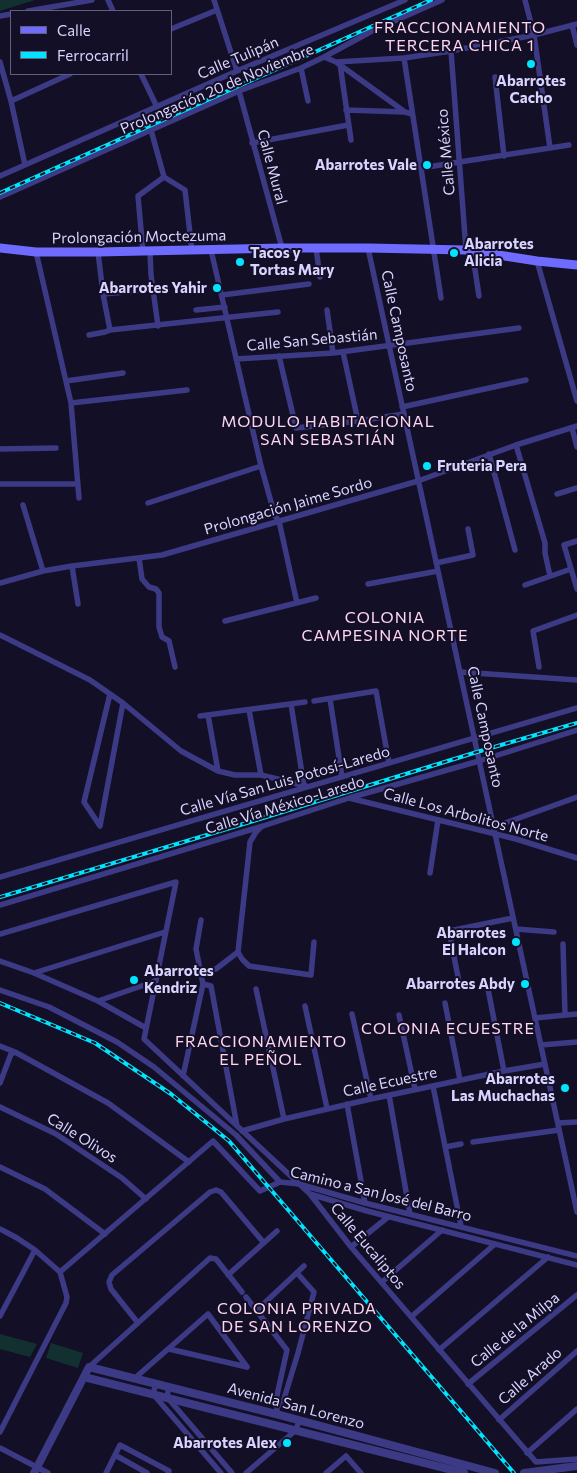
<!DOCTYPE html>
<meta charset="utf-8">
<style>
body{margin:0}
#map{position:relative;width:577px;height:1473px;overflow:hidden;background:#130f26;font-family:Commissioner,sans-serif}
canvas{display:block}
.legend{position:absolute;left:10px;top:10px;width:162px;height:65px;box-sizing:border-box;background:#130f26;border:1px solid #625e7d;margin:0;padding:6px 9px;list-style:none;font-size:15px;color:#d9d4ff}
.legend li{display:flex;align-items:center;gap:10px;height:25px}
.legend b{width:25px;border:1px solid #625e7d}
</style>
<div id="map">
<canvas width="577" height="1473"></canvas>
<ul class="legend">
<li><b style="height:6px;background:#6f6bff"></b>Calle</li>
<li><b style="height:6px;background:#00e5ff"></b>Ferrocarril</li>
</ul>
</div>
<script>
const ctx = document.querySelector('canvas').getContext('2d');
ctx.lineJoin = 'round';
function fillPath(path, color) { ctx.fillStyle = color; ctx.fill(path, 'evenodd'); }
const poly = rows => new Path2D(rows.map(r => 'M' + r).join(''));
function trace(path, color, width, dash) { ctx.strokeStyle = color; ctx.lineWidth = width; ctx.lineCap = dash ? 'butt' : 'round'; ctx.setLineDash(dash || []); ctx.stroke(path); }
function write(font, color, halo, rows, align = 'center') {
  ctx.font = font + ' Commissioner,sans-serif'; ctx.lineWidth = 4; ctx.setLineDash([]); ctx.textBaseline = 'middle'; ctx.strokeStyle = halo; ctx.fillStyle = color; for (const [text, x, y, turn = 0] of rows) {
    ctx.save(); ctx.translate(x, y); ctx.rotate((+turn || 0) * Math.PI / 180); ctx.textAlign = isNaN(turn) ? turn : align; if (halo) ctx.strokeText(text, 0, 0); ctx.fillText(text, 0, 0); ctx.restore();
  }
}
const green = poly([
 [0,0,35,0,0,11],
 [0,1334,37,1344,30,1357,0,1349],
 [51,1343,83,1353,78,1368,46,1358]
]);
const minor = poly([
 [108,0,113,11],
 [214,0,237,71],
 [525,0,534,35,550,148],
 [28,11,92,0],
 [0,16,11,14],
 [572,25,577,45],
 [171,29,217,10],
 [451,51,466,250],
 [324,57,336,62,404,58,451,51,534,35,577,24],
 [404,58,441,298],
 [0,62,11,101,25,165],
 [336,62,405,112,412,114],
 [340,64,351,140],
 [301,68,308,101],
 [141,74,157,107],
 [495,77,504,156],
 [239,91,282,248],
 [11,101,70,74],
 [346,110,405,112],
 [151,130,164,177,185,190,192,251],
 [252,143,348,125],
 [421,168,569,145],
 [0,176,237,71,405,0],
 [0,197,239,91,301,68,324,57,374,30,442,0],
 [316,248,320,277],
 [368,248,577,1212],
 [211,250,261,466,275,516,279,521,297,603],
 [472,250,479,296],
 [36,252,71,403,79,498],
 [98,252,103,294,110,330],
 [143,252,138,196,164,177],
 [150,252,151,275,158,326],
 [537,261,577,401],
 [103,294,137,291],
 [222,295,309,284],
 [196,310,225,307],
 [327,310,333,353],
 [89,335,105,332,110,330,278,312],
 [343,352,358,421],
 [279,356,296,428,358,421,404,414],
 [236,359,333,353,519,328],
 [66,381,123,373],
 [71,403,187,390],
 [402,407,526,380],
 [572,428,577,447],
 [516,445,545,543,545,553,550,576],
 [0,449,56,448],
 [489,454,515,550],
 [0,484,78,484],
 [557,494,577,488],
 [148,503,261,466],
 [23,505,43,571],
 [577,541,564,545,577,589],
 [139,558,142,579,149,587,156,589,159,593,159,627,162,637,169,641,175,667],
 [436,563,473,555,468,529],
 [72,566,78,604],
 [0,583,43,571,72,566,162,555,418,481,516,445,577,426],
 [368,584,438,571],
 [525,585,571,569],
 [225,621,316,598],
 [0,635,90,680,123,703,181,751,218,771,235,775,261,775,306,786],
 [539,667,533,631,577,615],
 [460,672,577,680],
 [330,699,342,777],
 [314,701,376,691,389,763],
 [291,704,304,786],
 [249,710,261,775],
 [208,715,218,771],
 [200,716,305,702],
 [349,798,516,839,577,858],
 [100,826,84,802,110,694],
 [100,826,123,703],
 [261,827,256,832,250,842,238,952,242,959,249,966,311,975,314,942],
 [494,827,577,797],
 [430,873,438,820],
 [0,877,577,708],
 [0,905,263,826,349,798,479,761,577,730],
 [516,929,554,932],
 [0,934,176,882,144,1039,310,1194,351,1247,536,1462,577,1459],
 [563,944,565,1014],
 [0,961,34,973,98,1001,146,1028],
 [201,972,216,969,238,952],
 [34,973,165,932],
 [203,984,211,986,237,1126],
 [460,987,449,931,513,918],
 [256,989,284,1119],
 [488,989,504,1071],
 [0,990,49,1007,117,1042,154,1067,236,1135,280,1182,299,1184,365,1203,577,1256],
 [98,1001,156,981],
 [445,1003,460,1080],
 [305,1006,327,1108],
 [352,1014,371,1099],
 [399,1015,415,1089],
 [535,1018,577,1014],
 [541,1045,577,1042],
 [0,1046,15,1052],
 [183,1076,203,984,196,949,201,920],
 [0,1083,11,1054,15,1052,108,1103,189,1162],
 [433,1086,461,1226],
 [389,1095,410,1214],
 [347,1104,365,1203],
 [0,1107,56,1134,122,1178,146,1199],
 [558,1123,577,1122],
 [242,1131,284,1119,371,1099,504,1071,545,1064],
 [473,1142,559,1130],
 [445,1147,461,1144],
 [0,1167,45,1189,105,1234],
 [310,1194,367,1211,577,1265],
 [0,1229,17,1238,35,1250,60,1272,67,1297,66,1303,0,1432],
 [351,1247,388,1217],
 [60,1272,213,1141,260,1191,280,1182],
 [228,1275,277,1231],
 [382,1282,442,1230],
 [246,1297,287,1350,276,1400,277,1410],
 [256,1311,304,1266],
 [0,1316,35,1250],
 [411,1317,495,1244],
 [138,1323,111,1289,109,1282,112,1275,210,1192,216,1190,221,1192,264,1243],
 [169,1349,247,1367],
 [439,1350,548,1257],
 [89,1367,210,1258,216,1259,242,1292],
 [135,1378,208,1314,247,1367],
 [156,1383,153,1394,221,1473],
 [468,1384,577,1295],
 [169,1386,167,1397,232,1473],
 [277,1407,283,1402,298,1353,314,1292,297,1273],
 [499,1420,577,1351],
 [0,1448,48,1473],
 [527,1453,577,1409],
 [115,1455,147,1473],
 [106,1473,120,1445,169,1471,168,1473],
 [246,1473,296,1430,299,1421],
 [326,1473,346,1456,361,1473]
]);
const tertiary = poly([
 [84,1377,464,1473],
 [34,1473,89,1367,276,1414,495,1473],
 [524,1473,577,1466]
]);
const secondary = poly([
 [0,248,36,252,98,252,282,248,368,248,466,250,537,261,577,265]
]);
const rail = poly([
 [0,193,431,0],
 [0,897,250,822,477,752,577,723],
 [0,1003,95,1043,171,1094,229,1141,514,1473]
]);
const markers = [
 [531,64,5,"#00e5ff"],
 [427,165,5,"#00e5ff"],
 [454,253,5,"#00e5ff"],
 [240,262,5,"#00e5ff"],
 [217,288,5,"#00e5ff"],
 [427,466,5,"#00e5ff"],
 [516,942,5,"#00e5ff"],
 [134,980,5,"#00e5ff"],
 [525,984,5,"#00e5ff"],
 [565,1088,5,"#00e5ff"],
 [287,1443,5,"#00e5ff"]
];
const streetNames = [
 ["Calle Tulipán",238,58,-23],
 ["Prolongación 20 de Noviembre",217,89,-23],
 ["Calle México",446,152,-95],
 ["Calle Mural",272,167,75],
 ["Prolongación Moctezuma",139,237,-1],
 ["Calle Camposanto",399,331,78],
 ["Calle San Sebastián",312,340,-5],
 ["Prolongación Jaime Sordo",288,506,-16],
 ["Calle Camposanto",485,727,78],
 ["Calle Vía San Luis Potosí-Laredo",285,781,-16],
 ["Calle Vía México-Laredo",285,805,-17],
 ["Calle Los Arbolitos Norte",466,815,15],
 ["Calle Ecuestre",390,1082,-12],
 ["Calle Olivos",82,1138,32],
 ["Camino a San José del Barro",381,1194,14],
 ["Calle Eucaliptos",368,1246,50],
 ["Calle de la Milpa",515,1330,-39],
 ["Calle Arado",530,1376,-41],
 ["Avenida San Lorenzo",296,1406,15]
];
const poiNames = [
 ["Abarrotes",531,81,"center"],
 ["Cacho",531,98,"center"],
 ["Abarrotes Vale",417,165],
 ["Abarrotes",464,244,"left"],
 ["Alicia",464,261,"left"],
 ["Tacos y",250,253,"left"],
 ["Tortas Mary",250,270,"left"],
 ["Abarrotes Yahir",207,288],
 ["Fruteria Pera",437,466,"left"],
 ["Abarrotes",506,933],
 ["El Halcon",506,950],
 ["Abarrotes",144,971,"left"],
 ["Kendriz",144,988,"left"],
 ["Abarrotes Abdy",515,984],
 ["Abarrotes",555,1079],
 ["Las Muchachas",555,1096],
 ["Abarrotes Alex",277,1443]
];
const neighbourhoodNames = [
 ["FRACCIONAMIENTO",460,28],
 ["TERCERA CHICA 1",460,46],
 ["MODULO HABITACIONAL",328,422],
 ["SAN SEBASTIÁN",328,440],
 ["COLONIA",385,618],
 ["CAMPESINA NORTE",385,636],
 ["COLONIA ECUESTRE",448,1029],
 ["FRACCIONAMIENTO",261,1042],
 ["EL PEÑOL",261,1060],
 ["COLONIA PRIVADA",297,1309],
 ["DE SAN LORENZO",297,1327]
];
fillPath(green, '#12302f');
trace(minor, '#3d3a85', 5.5);
trace(tertiary, '#3d3a85', 8);
trace(secondary, '#6f6bff', 9);
trace(rail, '#00e5ff', 4);
trace(rail, '#130f26', 2, [5.5]);
for (const [x, y, r, color] of markers) { const dot = new Path2D(); dot.arc(x, y, r, 0, 2 * Math.PI); ctx.fillStyle = color; ctx.fill(dot); trace(dot, '#130f26', 2); }
write('15px', '#d9d4ff', '#130f26', streetNames);
write('bold 15px', '#d9d4ff', '#130f26', poiNames, 'right');
ctx.letterSpacing = '1px';
write('16px', '#ffd6f0', '#130f26', neighbourhoodNames);
ctx.letterSpacing = '0px';
</script>
